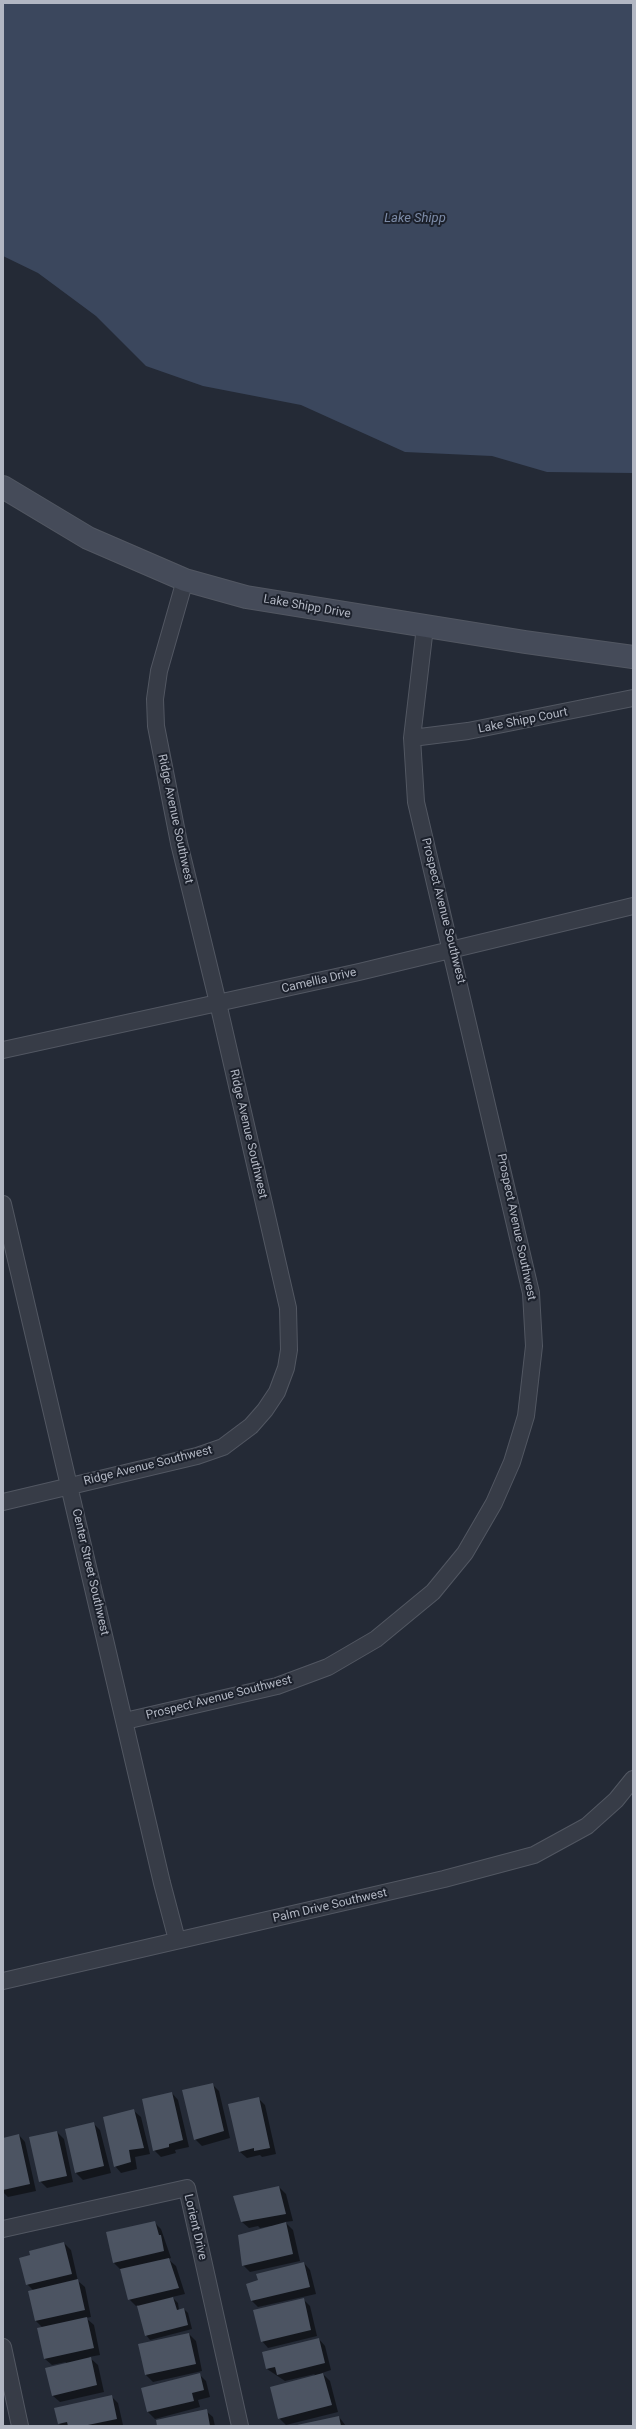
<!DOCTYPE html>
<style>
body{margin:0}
#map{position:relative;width:636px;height:2429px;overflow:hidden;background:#242a36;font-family:Roboto,sans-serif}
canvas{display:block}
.frame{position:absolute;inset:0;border:4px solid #b2b7c3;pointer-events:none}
</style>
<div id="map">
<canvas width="636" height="2429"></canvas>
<div class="frame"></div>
</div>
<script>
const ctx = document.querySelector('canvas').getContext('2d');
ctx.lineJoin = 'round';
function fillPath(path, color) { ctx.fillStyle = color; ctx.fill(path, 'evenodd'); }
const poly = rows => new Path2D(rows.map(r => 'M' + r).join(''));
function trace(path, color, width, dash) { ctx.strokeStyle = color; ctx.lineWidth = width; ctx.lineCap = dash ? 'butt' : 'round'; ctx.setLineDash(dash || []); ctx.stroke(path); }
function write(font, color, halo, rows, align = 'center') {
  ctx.font = font + ' Roboto,sans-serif'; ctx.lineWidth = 4; ctx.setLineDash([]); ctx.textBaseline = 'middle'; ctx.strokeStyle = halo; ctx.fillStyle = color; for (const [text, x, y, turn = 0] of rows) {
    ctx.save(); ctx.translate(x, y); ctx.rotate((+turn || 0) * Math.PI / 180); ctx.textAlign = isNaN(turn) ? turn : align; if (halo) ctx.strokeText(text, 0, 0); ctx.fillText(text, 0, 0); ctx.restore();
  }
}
const water = poly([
 [3,3,633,3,633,473,547,472,492,456,405,452,301,405,203,386,146,366,96,316,38,273,3,256]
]);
const shadow = poly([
 [212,2084,219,2091,230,2138,202,2146,195,2139],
 [172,2093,178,2100,189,2147,175,2150,176,2153,161,2157,154,2150],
 [258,2098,265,2105,276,2154,262,2157,260,2155,247,2158,240,2152],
 [134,2111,141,2117,150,2154,135,2157,137,2169,121,2173,115,2166],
 [93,2123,100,2130,111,2173,83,2180,76,2173,66,2130],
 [57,2132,64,2139,73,2182,47,2188,40,2181],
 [19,2135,25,2142,36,2191,8,2197,3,2192,3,2139],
 [279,2187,286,2194,293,2221,285,2222,293,2230,300,2261,250,2272,243,2265,271,2227,271,2226,260,2228,258,2226,249,2228,242,2222],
 [154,2222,161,2229,171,2258,168,2259,176,2266,185,2294,172,2297,178,2303,179,2310,184,2309,188,2313,192,2329,150,2340,146,2335,138,2305,136,2306,129,2299,120,2269,114,2263],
 [64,2243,71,2250,78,2281,85,2287,91,2317,86,2318,94,2325,100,2355,89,2357,98,2365,104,2392,60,2402,53,2396,66,2362,52,2365,45,2359,43,2328,36,2321,33,2290,27,2284],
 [304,2263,310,2270,316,2294,258,2307,251,2300],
 [303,2299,310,2306,317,2336,268,2348,262,2341],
 [189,2334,196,2341,202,2371,153,2382,146,2375,139,2345],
 [319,2339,325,2346,331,2370,322,2373,330,2381,338,2412,286,2425,279,2418,315,2374,285,2381,267,2369],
 [199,2374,206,2381,210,2397,198,2400,200,2407,155,2419,148,2412,142,2389],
 [111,2396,118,2403,123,2425,61,2426,59,2424],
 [206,2411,213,2417,215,2426,158,2426],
 [339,2417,346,2426,298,2426]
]);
const building = poly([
 [213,2083,224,2131,194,2140,182,2090],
 [172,2092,183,2140,169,2144,169,2147,153,2151,142,2099],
 [259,2097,270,2148,254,2151,254,2148,239,2152,228,2104],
 [134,2109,144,2148,129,2150,131,2162,114,2167,103,2117],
 [94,2122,104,2166,75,2173,65,2129],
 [57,2131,67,2176,39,2182,29,2137],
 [19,2134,30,2184,3,2190,3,2138],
 [279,2186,286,2214,241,2222,233,2196],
 [155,2221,159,2235,161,2235,164,2251,113,2263,106,2232],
 [286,2222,293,2254,242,2266,238,2235],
 [64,2242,72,2274,26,2285,19,2258,30,2255,29,2251],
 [169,2258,179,2288,128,2300,120,2269],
 [304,2262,310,2287,251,2301,246,2284,258,2280,256,2274],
 [78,2279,85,2310,35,2321,28,2291],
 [173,2297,177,2310,184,2308,188,2325,145,2336,137,2306],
 [304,2298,311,2330,261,2342,253,2310],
 [87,2317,94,2348,44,2359,37,2328],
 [189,2333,196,2364,145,2375,138,2344],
 [319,2338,325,2363,277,2375,275,2367,266,2369,262,2352],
 [91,2357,97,2385,52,2396,45,2368],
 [200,2373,204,2390,192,2393,194,2401,147,2412,141,2388],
 [323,2373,332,2405,278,2419,270,2387],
 [112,2395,117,2419,83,2426,68,2426,67,2422,58,2424,54,2408],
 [207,2409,210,2426,157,2426,156,2420],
 [339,2416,341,2426,297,2426,297,2425]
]);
const street = poly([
 [412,738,468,731,633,698],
 [3,1050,359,972,633,906],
 [3,1204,162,1883,177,1940],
 [3,1502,197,1456,223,1447,251,1426,265,1410,277,1392,286,1368,289,1350,288,1308,218,1003,179,843,156,726,155,699,159,671,185,580],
 [125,1721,277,1686,328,1667,376,1639,433,1592,465,1553,494,1503,512,1462,526,1416,534,1346,531,1293,416,802,412,738,425,627],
 [3,1981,444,1879,534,1855,587,1826,616,1800,633,1779],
 [3,2229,187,2188,240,2426],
 [3,2347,20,2426]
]);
const secondary = poly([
 [3,487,88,538,185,580,246,597,525,642,633,657]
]);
const streetNames = [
 ["Lake Shipp Drive",307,607,10],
 ["Lake Shipp Court",523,721,-11],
 ["Ridge Avenue Southwest",175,819,78],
 ["Prospect Avenue Southwest",443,911,76],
 ["Camellia Drive",319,981,-13],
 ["Ridge Avenue Southwest",248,1134,77],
 ["Prospect Avenue Southwest",516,1227,78],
 ["Ridge Avenue Southwest",148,1466,-14],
 ["Center Street Southwest",90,1572,77],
 ["Prospect Avenue Southwest",219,1698,-14],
 ["Palm Drive Southwest",330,1906,-13],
 ["Lorient Drive",195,2227,77]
];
const waterNames = [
 ["Lake Shipp",415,219]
];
fillPath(water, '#3b475d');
fillPath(shadow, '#0007');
fillPath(building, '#4c5462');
trace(street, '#525762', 18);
trace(secondary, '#525762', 24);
trace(street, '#373c47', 16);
trace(secondary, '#454b59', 22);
write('12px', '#b2b7c3', '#1c212c', streetNames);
write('italic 13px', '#7d8ca8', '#1c212c', waterNames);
</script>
